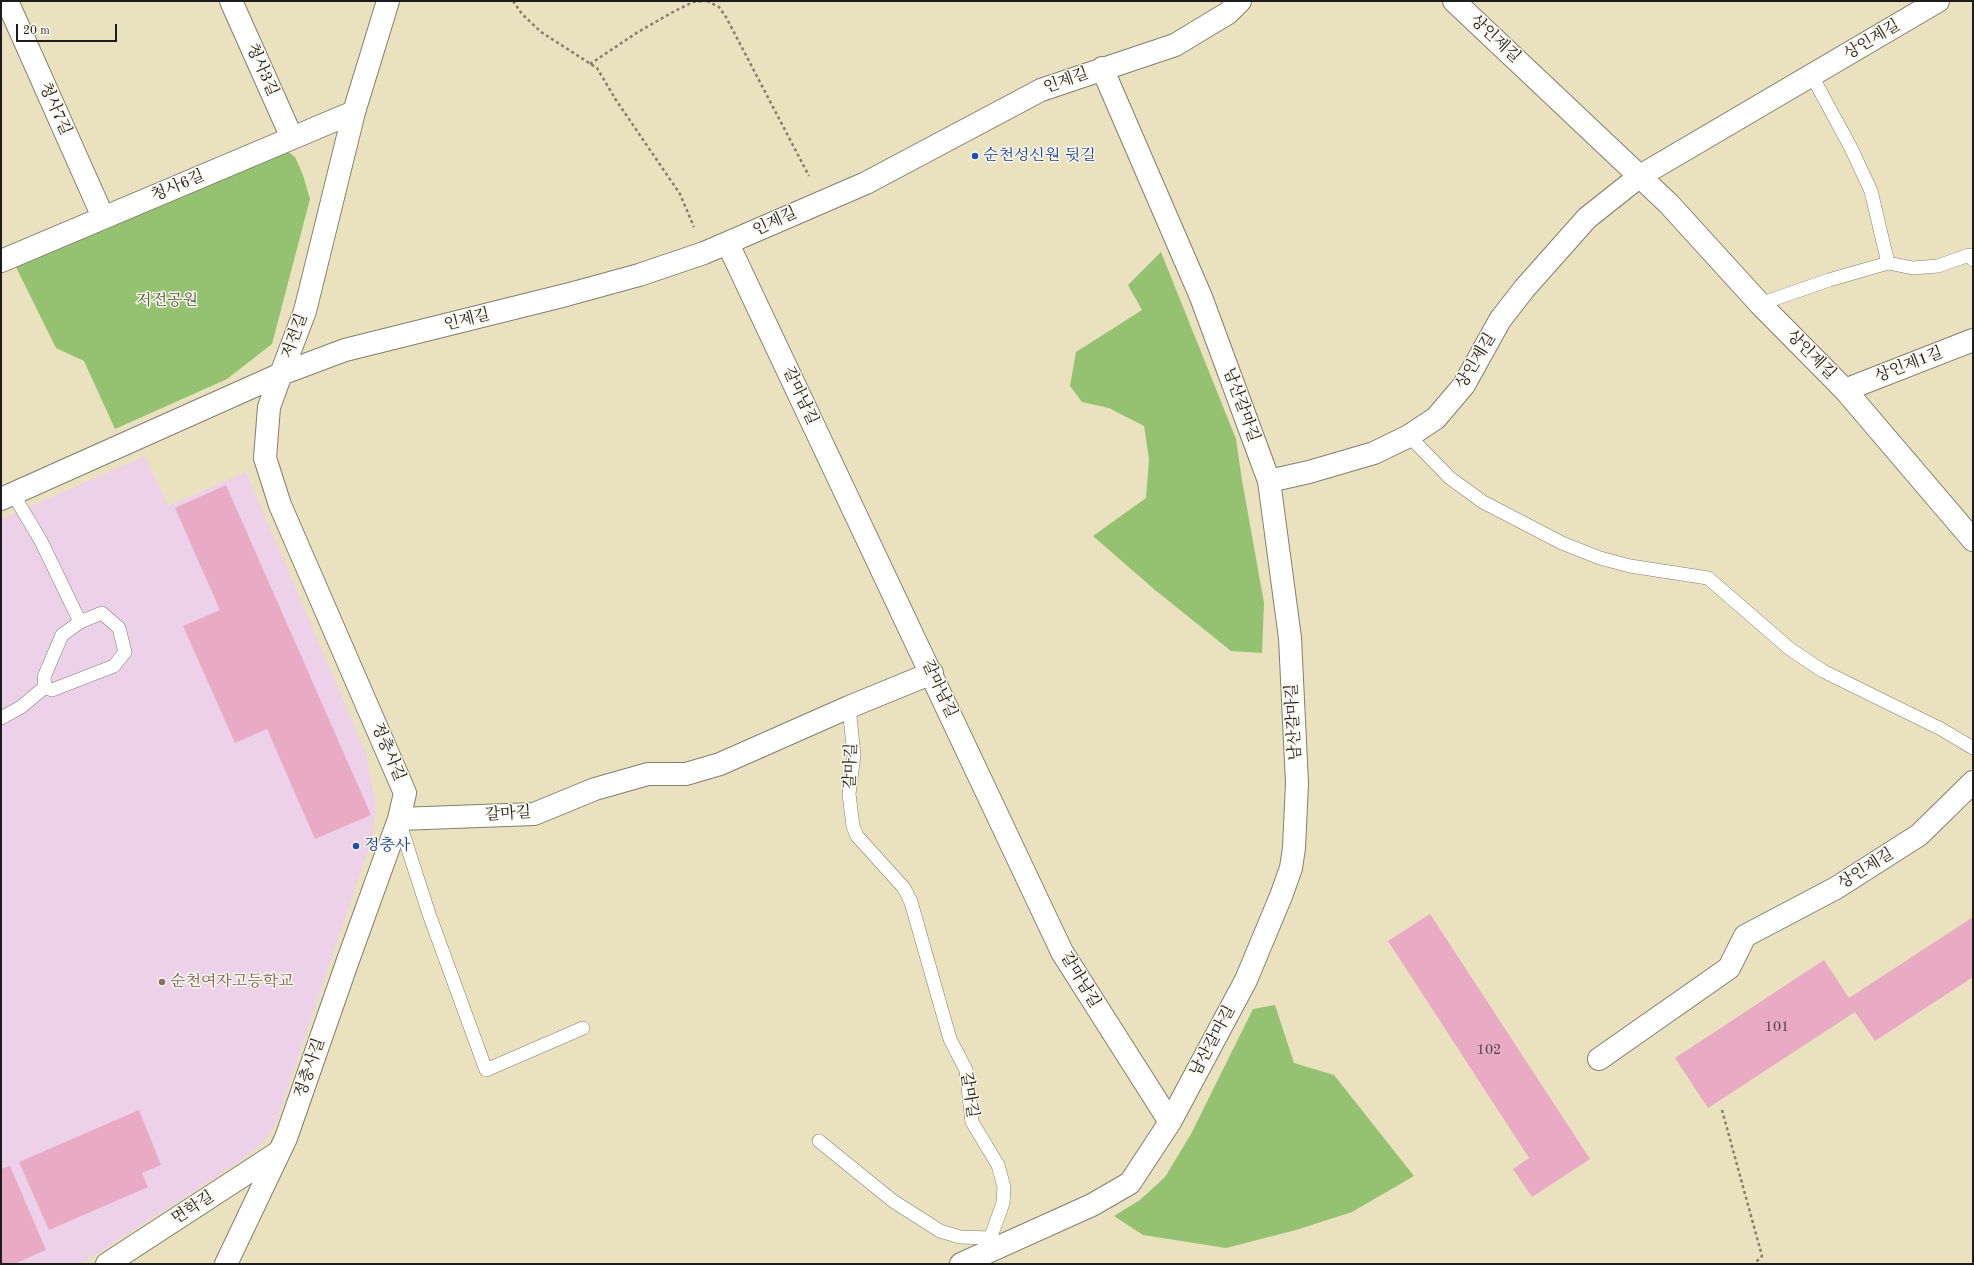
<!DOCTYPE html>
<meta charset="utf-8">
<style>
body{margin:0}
#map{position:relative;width:1974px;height:1265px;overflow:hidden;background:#eae1bf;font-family:"Old Standard TT",serif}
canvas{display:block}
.frame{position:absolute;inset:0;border:2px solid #1c1c1c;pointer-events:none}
.scale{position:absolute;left:16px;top:24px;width:101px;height:18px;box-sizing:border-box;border:2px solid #1c1c1c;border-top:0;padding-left:5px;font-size:12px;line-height:14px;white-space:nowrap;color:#1c1c1c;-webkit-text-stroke:3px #fbf7ec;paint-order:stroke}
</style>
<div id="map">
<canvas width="1974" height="1265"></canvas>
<div class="frame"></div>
<div class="scale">20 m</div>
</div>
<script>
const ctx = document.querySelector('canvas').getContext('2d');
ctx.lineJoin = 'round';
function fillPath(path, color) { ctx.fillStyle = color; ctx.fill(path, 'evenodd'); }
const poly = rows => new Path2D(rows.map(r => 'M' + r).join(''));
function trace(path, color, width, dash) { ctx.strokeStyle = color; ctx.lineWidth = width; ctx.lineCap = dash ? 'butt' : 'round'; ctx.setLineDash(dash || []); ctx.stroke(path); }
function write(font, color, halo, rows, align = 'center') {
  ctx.font = font + ' "Old Standard TT","Noto Serif KR",serif'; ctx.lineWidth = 3; ctx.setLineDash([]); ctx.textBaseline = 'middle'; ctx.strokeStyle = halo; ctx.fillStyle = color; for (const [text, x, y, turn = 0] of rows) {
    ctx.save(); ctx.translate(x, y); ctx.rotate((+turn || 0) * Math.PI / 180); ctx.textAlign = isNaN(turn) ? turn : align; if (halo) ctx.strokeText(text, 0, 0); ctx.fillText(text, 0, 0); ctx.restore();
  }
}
const built = poly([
 [145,456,168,506,246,472,366,753,376,808,372,838,275,1125,262,1144,240,1161,81,1264,1,1264,1,519]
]);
const green = poly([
 [286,150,295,157,303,175,310,199,272,344,227,379,115,429,84,361,56,348,14,263],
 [1161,252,1236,439,1242,480,1264,603,1262,653,1231,651,1155,590,1093,536,1146,498,1149,459,1144,426,1109,408,1082,402,1070,386,1076,352,1142,310,1128,285],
 [1275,1005,1294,1063,1334,1075,1414,1176,1352,1212,1296,1230,1226,1248,1143,1235,1114,1216,1140,1200,1165,1177,1191,1134,1253,1009]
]);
const building = poly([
 [226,485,371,815,315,839,267,729,235,743,183,626,220,610,175,508],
 [1430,914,1590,1159,1532,1197,1513,1169,1529,1158,1388,941],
 [1973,917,1973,977,1875,1041,1855,1012,1708,1108,1675,1058,1824,960,1849,998],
 [139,1110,161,1165,142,1173,148,1187,49,1230,19,1162],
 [10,1166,46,1250,14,1264,1,1264,1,1169]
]);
const path = poly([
 [513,1,522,14,541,32,597,68,616,100,680,194,694,227],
 [707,1,719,7,726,17,809,176],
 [590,64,638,32,673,12,693,2,703,1],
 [1722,1110,1762,1256,1754,1264]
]);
const service = poly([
 [1812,76,1851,148,1871,191,1888,263],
 [1760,304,1829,280,1888,263,1913,268,1938,266,1969,255,1973,260],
 [1409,436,1450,478,1483,502,1562,543,1600,558,1630,566,1708,578,1790,649,1823,671,1941,729,1973,748],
 [13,494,41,541,80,622],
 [102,613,119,628,125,652,114,666,52,690,45,687,44,677,62,635,80,622,102,613],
 [849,707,854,755,849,794,853,826,857,836,904,888,911,902,950,1039,966,1070,972,1122,998,1165,1004,1187,1003,1203,985,1253],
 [1,718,21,707,45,687],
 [399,821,429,914,486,1070,583,1028],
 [819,1141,893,1201,940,1231,960,1237,991,1238]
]);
const minor = poly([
 [7,1,103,217],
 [231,1,292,138],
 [1454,1,1669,204,1760,304,1845,390,1973,540],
 [728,244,1062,952,1170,1122],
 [1,261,354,112],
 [1845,390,1973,340],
 [1269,481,1309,472,1374,453,1409,436,1436,418,1464,385,1500,320,1524,289,1587,218,1640,176,1938,1],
 [1,499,281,374,305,311,354,112,388,1],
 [399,819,534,814,595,789,648,774,686,774,720,764,849,707,932,673],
 [1599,1059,1729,968,1745,936,1836,888,1919,835,1973,782],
 [107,1264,279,1152],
 [226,1264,286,1138,347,963,399,819,405,793,280,505,265,458,269,407,281,374,345,350,566,295,639,275,704,253,866,183,1041,90,1175,45,1228,13,1240,1],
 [961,1264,1092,1205,1130,1183,1170,1122,1246,980,1281,896,1291,868,1294,848,1297,783,1290,638,1269,481,1201,297,1102,68]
]);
const markers = [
 [975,156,4,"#1a4fb4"],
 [356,846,4,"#1a4fb4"],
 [162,982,4,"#8d6e63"]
];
const numberNames = [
 ["101",1777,1027],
 ["102",1489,1050]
];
const streetNames = [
 ["상인제길",1495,39,43],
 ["상인제길",1872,40,-31],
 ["청사3길",262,70,66],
 ["인제길",1066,81,-20],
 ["청사7길",55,109,66],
 ["청사6길",178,186,-23],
 ["인제길",775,222,-25],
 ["인제길",467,320,-14],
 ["저전길",295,336,-70],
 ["상인제길",1811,355,45],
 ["상인제길",1476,361,-59],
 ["상인제1길",1909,365,-21],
 ["갈마남길",800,396,65],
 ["남산갈마길",1241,405,70],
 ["갈마남길",939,689,65],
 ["남산갈마길",1294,722,-93],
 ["정충사길",388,752,67],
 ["갈마길",851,766,-88],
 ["갈마길",508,814,-4],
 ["상인제길",1866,869,-32],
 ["갈마남길",1080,980,59],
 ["남산갈마길",1213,1041,-62],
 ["정충사길",310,1068,-71],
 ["갈마길",969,1095,81],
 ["면학길",193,1208,-33]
];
const transitNames = [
 ["순천성신원 뒷길",983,156],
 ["정충사",364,846]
];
const parkNames = [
 ["저전공원",167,301]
];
const educationNames = [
 ["순천여자고등학교",170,982]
];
fillPath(built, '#edd1e9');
fillPath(green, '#95c270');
fillPath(building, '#e8abc3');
trace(service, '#837e6e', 14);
trace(minor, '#837e6e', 24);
trace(path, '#837e6e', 2.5, [3, 3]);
trace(service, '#fff', 13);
trace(minor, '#fff', 22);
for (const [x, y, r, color] of markers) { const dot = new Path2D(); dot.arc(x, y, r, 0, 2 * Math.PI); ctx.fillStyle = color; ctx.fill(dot); trace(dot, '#fbf7ec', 1.5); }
write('14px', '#4f4046', null, numberNames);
write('16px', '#1c1c1c', '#fbf7ec', streetNames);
write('16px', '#164399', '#fbf7ec', transitNames, 'left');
write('16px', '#4c5e3e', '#fbf7ec', parkNames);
write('16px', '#785e54', '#fbf7ec', educationNames, 'left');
</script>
